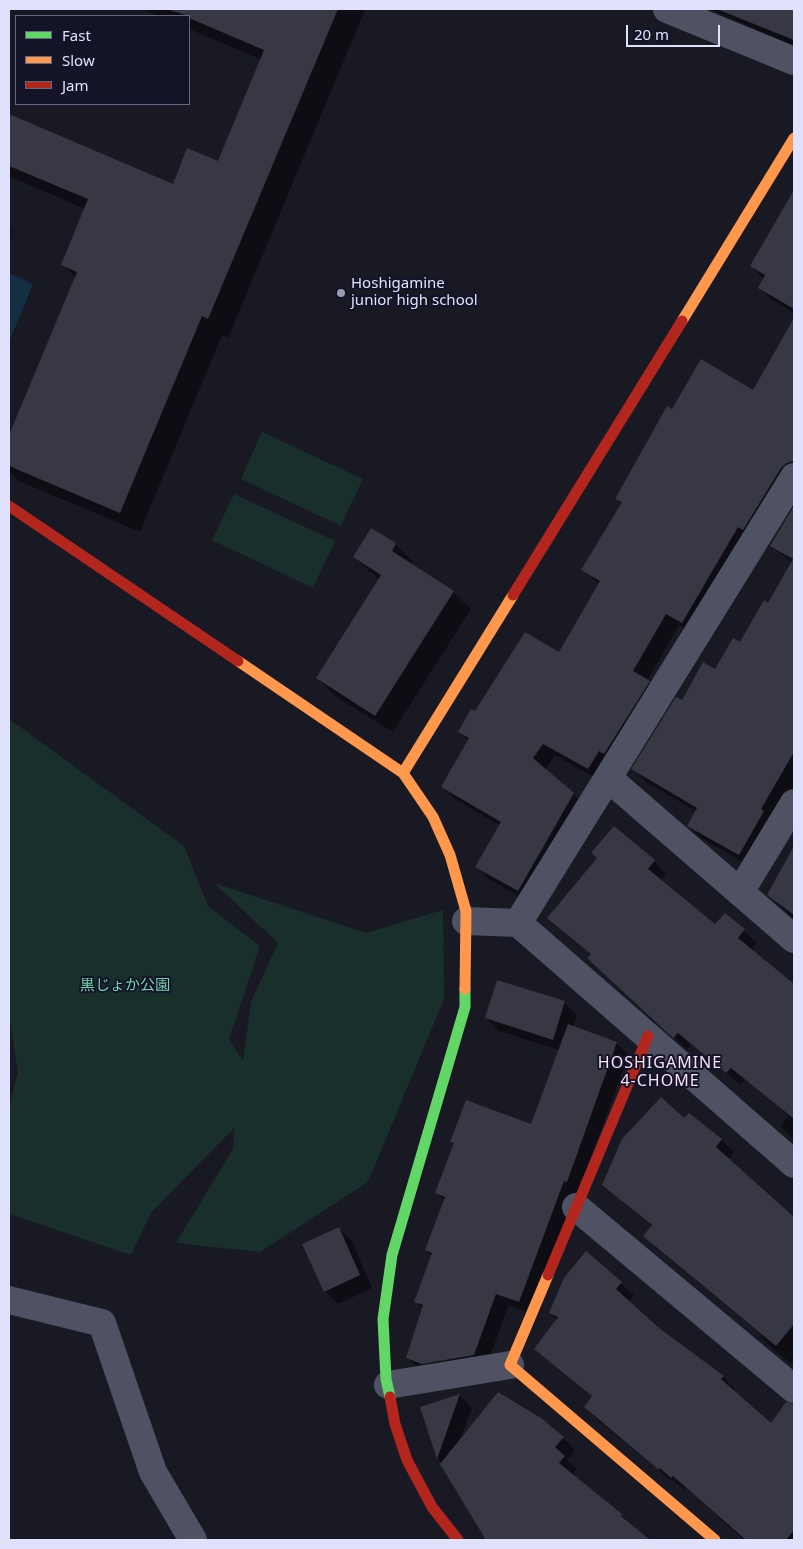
<!DOCTYPE html>
<meta charset="utf-8">
<style>
body{margin:0}
#map{position:relative;width:803px;height:1549px;overflow:hidden;background:#191924;font-family:"Noto Sans",sans-serif}
canvas{display:block}
.frame{position:absolute;inset:0;border:10px solid #e0e2fb;pointer-events:none}
.legend{position:absolute;left:15px;top:15px;width:175px;height:90px;box-sizing:border-box;background:#141429;border:1px solid #66667d;margin:0;padding:6px 9px;list-style:none;font-size:15px;color:#e0e2fb}
.legend li{display:flex;align-items:center;gap:10px;height:25px}
.legend b{width:25px;border:1px solid #66667d}
.scale{position:absolute;left:626px;top:25px;width:94px;height:22px;box-sizing:border-box;border:2px solid #e0e2fb;border-top:0;padding-left:6px;font-size:15px;line-height:18px;white-space:nowrap;color:#e0e2fb;-webkit-text-stroke:4px #141429;paint-order:stroke}
</style>
<div id="map">
<canvas width="803" height="1549"></canvas>
<div class="frame"></div>
<ul class="legend">
<li><b style="height:6px;background:#63d668"></b>Fast</li>
<li><b style="height:6px;background:#ff974d"></b>Slow</li>
<li><b style="height:6px;background:#b3261e"></b>Jam</li>
</ul>
<div class="scale">20 m</div>
</div>
<script>
const ctx = document.querySelector('canvas').getContext('2d');
ctx.lineJoin = 'round';
function fillPath(path, color) { ctx.fillStyle = color; ctx.fill(path, 'evenodd'); }
const poly = rows => new Path2D(rows.map(r => 'M' + r).join(''));
function trace(path, color, width, dash) { ctx.strokeStyle = color; ctx.lineWidth = width; ctx.lineCap = dash ? 'butt' : 'round'; ctx.setLineDash(dash || []); ctx.stroke(path); }
function write(font, color, halo, rows, align = 'center') {
  ctx.font = font + ' "Noto Sans","Noto Sans JP",sans-serif'; ctx.lineWidth = 4; ctx.setLineDash([]); ctx.textBaseline = 'middle'; ctx.strokeStyle = halo; ctx.fillStyle = color; for (const [text, x, y, turn = 0] of rows) {
    ctx.save(); ctx.translate(x, y); ctx.rotate((+turn || 0) * Math.PI / 180); ctx.textAlign = isNaN(turn) ? turn : align; if (halo) ctx.strokeText(text, 0, 0); ctx.fillText(text, 0, 0); ctx.restore();
  }
}
const green = poly([
 [262,432,363,479,341,526,241,479],
 [234,494,335,541,313,588,212,540],
 [9,719,184,846,208,906,260,946,229,1039,243,1061,251,1002,278,943,214,883,366,933,443,910,444,999,368,1182,260,1252,176,1243,233,1149,235,1127,151,1213,131,1255,9,1214,9,1107,18,1072,9,1014]
]);
const water = poly([
 [9,273,33,284,9,342]
]);
const shadow = poly([
 [141,9,365,10,228,338,222,335,140,532,19,481,9,471,9,439,76,278,62,264,85,209,9,176,9,115,173,185,218,163,262,60,189,29,189,16,159,16],
 [709,9,794,9,794,46],
 [794,192,794,313,772,300,759,288,764,279,751,266],
 [9,227,12,231,9,239],
 [794,321,794,463,695,635,679,625,647,681,661,694,601,781,555,755,545,770,586,806,530,903,489,879,477,866,501,826,455,799,442,787,469,741,459,731,476,713,559,653,599,584,583,570,622,504,617,498,673,411,753,391],
 [791,514,794,515,794,786,752,867,701,838,688,825,696,811,646,782,633,769,682,702,741,644,769,604,792,563,772,545],
 [372,529,395,544,413,562,411,565,453,592,471,609,393,732,335,696,318,678,380,580,354,557],
 [794,859,794,919,768,895],
 [654,861,666,874,660,881,715,926,725,914,757,943,750,951,794,987,794,1140,780,1126,789,1116,745,1079,740,1085,691,1044,687,1050,592,955,549,918],
 [564,1002,577,1015,573,1027,616,1043,629,1055,532,1314,509,1305,486,1367,420,1370,408,1358,423,1309,415,1301,432,1256,426,1250,445,1201,437,1193,455,1145,452,1141,532,1125,560,1050,499,1031,486,1018],
 [684,1120,721,1139,734,1152,728,1160,794,1218,794,1366,773,1349,761,1337,762,1335,657,1248,645,1236,652,1226,604,1185],
 [339,1229,352,1241,372,1288,338,1304,325,1291],
 [586,1253,634,1295,629,1302,659,1329,723,1377,735,1389,733,1392,771,1425,787,1403,794,1404,794,1540,744,1540,686,1487,684,1489,673,1480,672,1481,598,1420,585,1407,593,1397,535,1349,557,1320,550,1313],
 [460,1396,472,1408,460,1440,563,1438,575,1450,567,1460,577,1469,572,1475,621,1515,647,1540,490,1540,483,1533,438,1458,421,1408]
]);
const building = poly([
 [166,9,338,9,208,319,202,316,120,513,9,466,9,435,77,272,61,265,88,199,9,166,9,114,173,184,187,148,218,161,264,50,189,18,189,16],
 [719,9,794,9,794,40,719,10],
 [794,190,794,309,758,288,765,275,750,266],
 [794,318,794,461,787,463,781,468,743,530,738,527,682,623,666,614,633,671,650,681,604,754,599,751,588,769,543,744,533,758,574,793,518,891,475,867,501,822,441,787,469,738,458,732,471,709,475,711,525,632,559,652,600,581,581,570,622,502,615,499,667,406,672,409,701,359,753,390],
 [794,506,794,752,761,809,764,811,739,855,687,826,697,808,631,769,676,697,682,700,703,662,715,669,733,638,740,642,764,600,768,603,793,559,770,546],
 [371,528,396,543,392,551,454,591,375,716,316,678,381,575,353,557],
 [614,826,655,860,648,869,715,924,725,913,745,929,738,938,794,984,794,1119,731,1068,726,1073,678,1033,673,1038,587,958,591,954,547,918,597,858,591,853],
 [794,846,794,915,767,895],
 [497,980,565,1001,553,1040,485,1018],
 [568,1024,617,1042,567,1182,564,1181,519,1302,496,1294,474,1355,422,1364,406,1358,423,1305,414,1302,432,1253,425,1250,445,1197,435,1193,454,1143,450,1142,466,1100,531,1124],
 [661,1097,684,1118,689,1113,722,1139,716,1147,794,1217,794,1324,776,1346,643,1236,652,1225,602,1185,622,1139],
 [339,1227,360,1275,324,1292,302,1244],
 [586,1251,622,1282,616,1289,659,1328,724,1376,721,1379,771,1423,786,1402,794,1404,794,1530,786,1540,746,1540,673,1476,671,1478,660,1468,659,1470,584,1407,592,1396,534,1349,558,1317,549,1313,564,1278],
 [498,1392,541,1418,564,1437,555,1447,565,1456,559,1463,622,1514,621,1516,650,1540,486,1540,440,1464],
 [460,1394,450,1422,437,1459,420,1407]
]);
const street = poly([
 [667,9,794,61],
 [608,778,794,939],
 [740,892,794,803],
 [466,921,518,923,794,1164],
 [518,923,794,477],
 [576,1207,794,1389],
 [9,1300,102,1323,153,1472,193,1540],
 [388,1385,510,1365]
]);
const fast = poly([
 [390,1397,386,1379,383,1319,392,1255,465,1007,465,989]
]);
const slow = poly([
 [682,321,794,138],
 [238,661,403,773,433,817,450,855,466,911,465,989],
 [403,773,513,595],
 [548,1275,510,1365,715,1540]
]);
const jam = poly([
 [9,506,238,661],
 [513,595,682,321],
 [548,1275,648,1036],
 [390,1397,395,1424,407,1460,432,1507,458,1540]
]);
const markers = [
 [341,293,5,"#9a9cb0"]
];
const poiNames = [
 ["Hoshigamine",351,284],
 ["junior high school",351,301]
];
const parkNames = [
 ["黒じょか公園",125,986]
];
const neighbourhoodNames = [
 ["HOSHIGAMINE",660,1063],
 ["4-CHOME",660,1081]
];
fillPath(green, '#182f2c');
fillPath(water, '#142e44');
fillPath(shadow, '#0007');
fillPath(building, '#383845');
trace(street, '#4f5263', 28);
trace(fast, '#63d668', 11);
trace(slow, '#ff974d', 11);
trace(jam, '#b3261e', 11);
for (const [x, y, r, color] of markers) { const dot = new Path2D(); dot.arc(x, y, r, 0, 2 * Math.PI); ctx.fillStyle = color; ctx.fill(dot); trace(dot, '#141429', 2); }
write('15px', '#e0e2fb', '#141429', poiNames, 'left');
write('15px', '#73d4ac', '#141429', parkNames);
ctx.letterSpacing = '1px';
write('16px', '#fbe2f6', '#141429', neighbourhoodNames);
ctx.letterSpacing = '0px';
</script>
